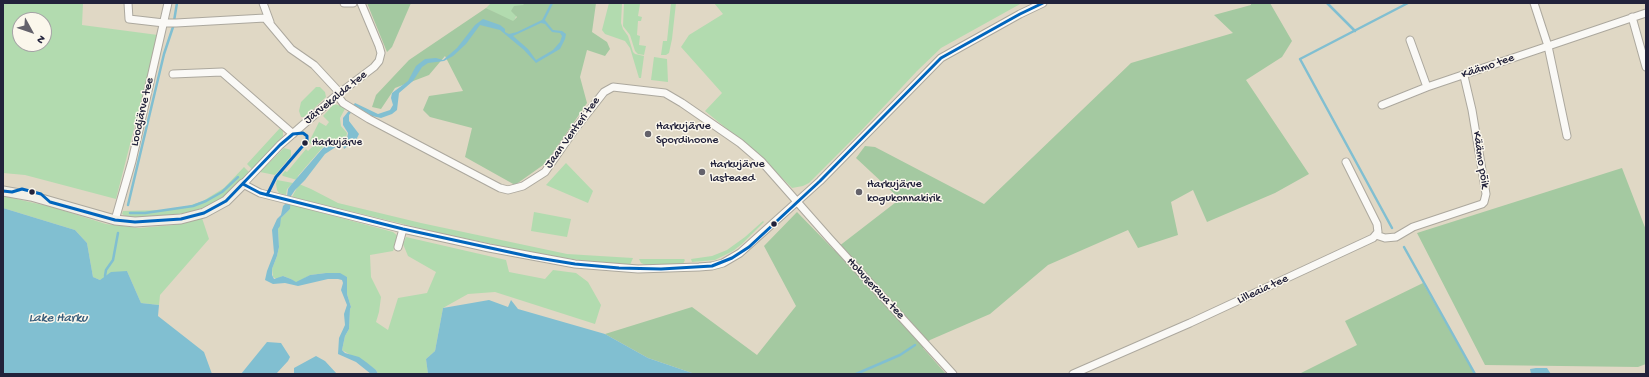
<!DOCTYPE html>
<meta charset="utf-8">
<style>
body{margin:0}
#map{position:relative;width:1649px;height:377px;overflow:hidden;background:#e0d8c5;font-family:"Gochi Hand",sans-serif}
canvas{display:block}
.frame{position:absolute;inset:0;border:4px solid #22223b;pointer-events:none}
.north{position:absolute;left:12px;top:12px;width:40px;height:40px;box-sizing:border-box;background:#fbf7ec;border:1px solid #a4a2a5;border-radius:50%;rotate:130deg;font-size:11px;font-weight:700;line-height:16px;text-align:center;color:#22223b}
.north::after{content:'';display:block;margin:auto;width:14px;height:18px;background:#64626b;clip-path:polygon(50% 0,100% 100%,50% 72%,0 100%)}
</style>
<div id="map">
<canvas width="1649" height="377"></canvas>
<div class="frame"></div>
<div class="north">N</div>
</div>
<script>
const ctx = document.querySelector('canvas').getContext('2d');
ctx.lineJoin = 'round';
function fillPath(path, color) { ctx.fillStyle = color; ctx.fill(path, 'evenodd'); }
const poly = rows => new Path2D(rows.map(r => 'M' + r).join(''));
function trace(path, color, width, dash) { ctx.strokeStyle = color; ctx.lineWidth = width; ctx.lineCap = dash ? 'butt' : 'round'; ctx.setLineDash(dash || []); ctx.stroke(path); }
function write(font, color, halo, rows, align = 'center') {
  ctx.font = font + ' "Gochi Hand",sans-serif'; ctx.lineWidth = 3; ctx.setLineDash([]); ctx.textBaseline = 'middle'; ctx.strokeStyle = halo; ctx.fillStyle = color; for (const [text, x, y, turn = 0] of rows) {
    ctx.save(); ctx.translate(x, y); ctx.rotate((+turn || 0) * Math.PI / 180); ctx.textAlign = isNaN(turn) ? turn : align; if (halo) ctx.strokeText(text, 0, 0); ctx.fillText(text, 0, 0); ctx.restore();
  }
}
const green = poly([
 [3,3,83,3,82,25,158,35,116,199,25,175,3,173],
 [20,20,44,20,44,44,20,44],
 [491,3,524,3,513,22,486,8],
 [609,3,622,3,621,23,623,29,628,36,633,52,635,54,644,56,641,78,639,78,630,48,625,41,605,34,602,30],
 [624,3,643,3,640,4,638,16,642,17,641,21,638,21,637,35,640,36,639,45,646,46,644,55,638,54,635,51,630,35,623,26],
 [671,3,676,3,672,39,669,53,666,55,661,55,663,41,667,41],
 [714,3,1022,3,941,48,917,71,860,132,809,183,803,186,792,188,759,155,705,111,722,93,681,47,689,35,723,14],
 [654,57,667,59,668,82,651,80],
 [316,87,320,87,325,92,326,97,308,114,304,117,301,117,299,111,301,102],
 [334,104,346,107,340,118,341,126,347,133,346,138,341,139,333,145,328,144,323,147,298,176,297,180,283,176,282,175,285,171,287,172,306,149,308,151,313,146,309,142,319,122,326,126,329,122,323,116],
 [280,128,283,131,283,136,252,169,247,164],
 [284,148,291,150,291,156,275,175,260,172],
 [566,163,593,191,588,203,546,185],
 [244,167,249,172,234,188,221,199,205,207,189,212,168,216,138,218,127,217,122,214,123,211,163,210,188,206,203,201,224,188],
 [277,180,293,183,287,189,286,195,279,193,277,190,276,184],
 [299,184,311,189,338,203,421,223,567,254,633,258,630,265,579,260,539,254,440,233,292,197],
 [3,196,52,207,106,224,139,228,174,225,202,218,209,239,160,295,159,305,141,303,127,271,100,280,93,277,87,243,75,230,3,208],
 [289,204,393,232,399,237,393,251,370,255,371,277,381,297,379,312,376,322,388,330,398,298,427,293,436,272,408,256,403,244,406,237,506,260,509,272,545,279,553,270,576,273,588,282,601,305,595,324,495,292,468,294,443,308,435,351,426,359,428,374,378,374,376,370,342,350,345,336,349,329,350,309,351,307,347,294,347,277,326,273,310,275,296,283,291,279,283,276,277,279,273,277,272,269,277,256,279,247,278,229,281,218,290,209],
 [534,212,571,219,567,237,531,231],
 [763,221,764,222,742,244,733,251,715,260,692,262,691,259,712,256,727,250,745,237],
 [639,259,684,259,685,260,683,264,646,265,641,263]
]);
const forest = poly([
 [367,3,411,3,392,47,387,52],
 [524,3,596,3,592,32,607,42,610,49,605,56,587,50,580,77,587,103,546,163,515,185,465,157,472,128,430,117,423,110,429,96,463,91,445,56,429,75,395,88,381,109,372,107,376,95,409,60,486,8,513,21,517,17,511,11,514,6,523,5],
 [1251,3,1270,3,1292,41,1282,57,1246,80,1309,174,1275,193,1207,222,1193,190,1171,202,1178,235,1138,248,1128,230,1048,265,990,314,930,340,923,348,946,374,695,374,648,358,605,334,692,307,757,355,796,306,764,246,797,212,834,250,900,199,856,158,865,146,875,147,984,204,1131,63,1233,33,1214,15,1251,5],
 [1622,168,1646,230,1646,364,1638,367,1485,365,1417,233],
 [1423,283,1475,374,1299,374,1357,345,1345,321]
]);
const water = poly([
 [483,19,500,25,505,29,505,32,509,34,517,32,544,19,553,30,562,31,566,34,565,39,560,49,536,63,524,50,500,30,480,25,466,44,453,56,444,61,428,63,422,67,413,81,399,93,397,110,392,114,381,118,372,116,357,107,355,108,349,115,349,121,359,134,356,140,344,149,342,143,325,154,305,180,295,190,291,196,290,209,281,218,280,226,278,229,279,247,277,256,272,269,272,275,274,279,283,276,291,279,296,282,310,275,326,273,340,273,347,277,347,294,351,307,350,309,349,329,345,336,342,350,345,353,359,357,366,362,376,370,378,374,371,374,356,362,338,354,339,338,345,325,344,314,347,305,341,290,343,283,342,280,338,279,328,279,298,286,285,283,273,284,265,280,267,271,274,253,272,230,277,219,281,215,283,206,286,203,288,189,291,185,323,148,328,145,334,146,341,141,347,139,348,133,343,125,343,118,355,103,378,114,390,110,393,105,391,98,392,93,408,81,416,66,425,59,436,58,443,60,457,48,475,25],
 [541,23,545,24,552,32,560,33,562,36,560,42,553,50,536,60,528,49,513,36],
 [3,208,75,230,87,243,93,277,100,280,111,272,127,271,141,303,159,305,158,316,204,352,212,374,3,374],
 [489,300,508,307,511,300,518,309,605,334,648,358,695,374,428,374,426,359,435,351,443,308],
 [267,342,281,343,290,357,288,361,276,374,241,374],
 [316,356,325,361,337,374,294,374,294,368],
 [1536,368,1547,368,1551,374,1531,374,1530,369]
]);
const stream = poly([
 [1327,3,1355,31],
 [543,21,552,3],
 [128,205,164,54,173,27,177,3],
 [130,213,145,213,193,206,206,201,222,192,238,177],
 [1392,228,1300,59,1408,3],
 [1404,247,1475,374],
 [105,276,106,270,113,260,118,233],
 [856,374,900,355,915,345]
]);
const street = poly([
 [128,3,129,19,164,23,176,23,265,18,291,49,314,65,340,93],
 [263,3,270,22],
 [344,3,353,3],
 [361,3,379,46,381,53,379,61,374,67,337,95,280,145,243,184,260,193,403,229,489,248,575,264,638,269,699,267,712,266,723,263,740,253,820,181,941,58,1020,14,1043,3],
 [1534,3,1548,46,1567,136],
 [1632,17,1646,67],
 [1410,40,1427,87],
 [173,74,222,72,293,134],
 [337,95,343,103,369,119,500,188,508,190,523,186,545,172,575,129,604,92,613,87,665,93,682,103,740,143,762,162,830,239,953,374],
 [1382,105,1427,87,1646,13],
 [115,220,132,161,168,3],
 [1376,235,1385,238,1396,237,1413,227,1482,204,1484,202,1486,194,1472,110,1464,76],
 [398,247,403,229],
 [1073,374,1190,323,1373,238,1378,232,1377,224,1346,162]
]);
const secondary = poly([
 [3,191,31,196,115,220,135,222,181,219,204,213,226,201,243,184]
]);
const bus1 = poly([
 [243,184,260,193,403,229,532,257,575,264,619,268,661,269,712,266,732,258,749,247,820,181,941,58,1020,14,1043,3],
 [3,191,12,192,22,189,41,194,50,202,115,220,135,222,181,219,204,213,226,201,280,145,293,134,303,133,307,136,307,141,276,177,267,195]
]);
const markers = [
 [648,134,4,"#64626b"],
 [305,143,3.5,"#22223b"],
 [702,172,4,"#64626b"],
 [32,192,3.5,"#22223b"],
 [859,192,4,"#64626b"],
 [774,224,3.5,"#22223b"]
];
const busNames = [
 ["Harkujärve",312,143]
];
const streetNames = [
 ["Käämo tee",1488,67,-19],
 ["Järvekalda tee",336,98,-39],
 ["Loodjärve tee",143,112,-77],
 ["Jaan Venteri tee",573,133,-54],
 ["Käämo põik",1480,160,81],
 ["Hobuseraua tee",875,289,47],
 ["Lilleaia tee",1263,290,-25]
];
const poiNames = [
 ["Harkujärve",656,127],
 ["Spordihoone",656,141],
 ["Harkujärve",710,165],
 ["lasteaed",710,179],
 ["Harkujärve",867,185],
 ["kogukonnakirik",867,199]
];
const waterNames = [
 ["Lake Harku",58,319]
];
fillPath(green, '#b2dbaf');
fillPath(forest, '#a4c9a1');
fillPath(water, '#81bfd1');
trace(stream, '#81bfd1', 2.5);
trace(street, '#aca89e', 9);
trace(secondary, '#aca89e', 11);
trace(street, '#faf9f6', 7);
trace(secondary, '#f1efe7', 9);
trace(bus1, '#0065bd', 3);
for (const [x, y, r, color] of markers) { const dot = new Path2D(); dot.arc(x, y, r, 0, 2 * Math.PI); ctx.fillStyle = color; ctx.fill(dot); trace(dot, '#fbf7ec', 1.5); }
write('11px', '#22223b', '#fbf7ec', busNames, 'left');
write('12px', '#22223b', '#fbf7ec', streetNames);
write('12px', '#22223b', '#fbf7ec', poiNames, 'left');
write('italic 13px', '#385c79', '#fbf7ec', waterNames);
</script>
